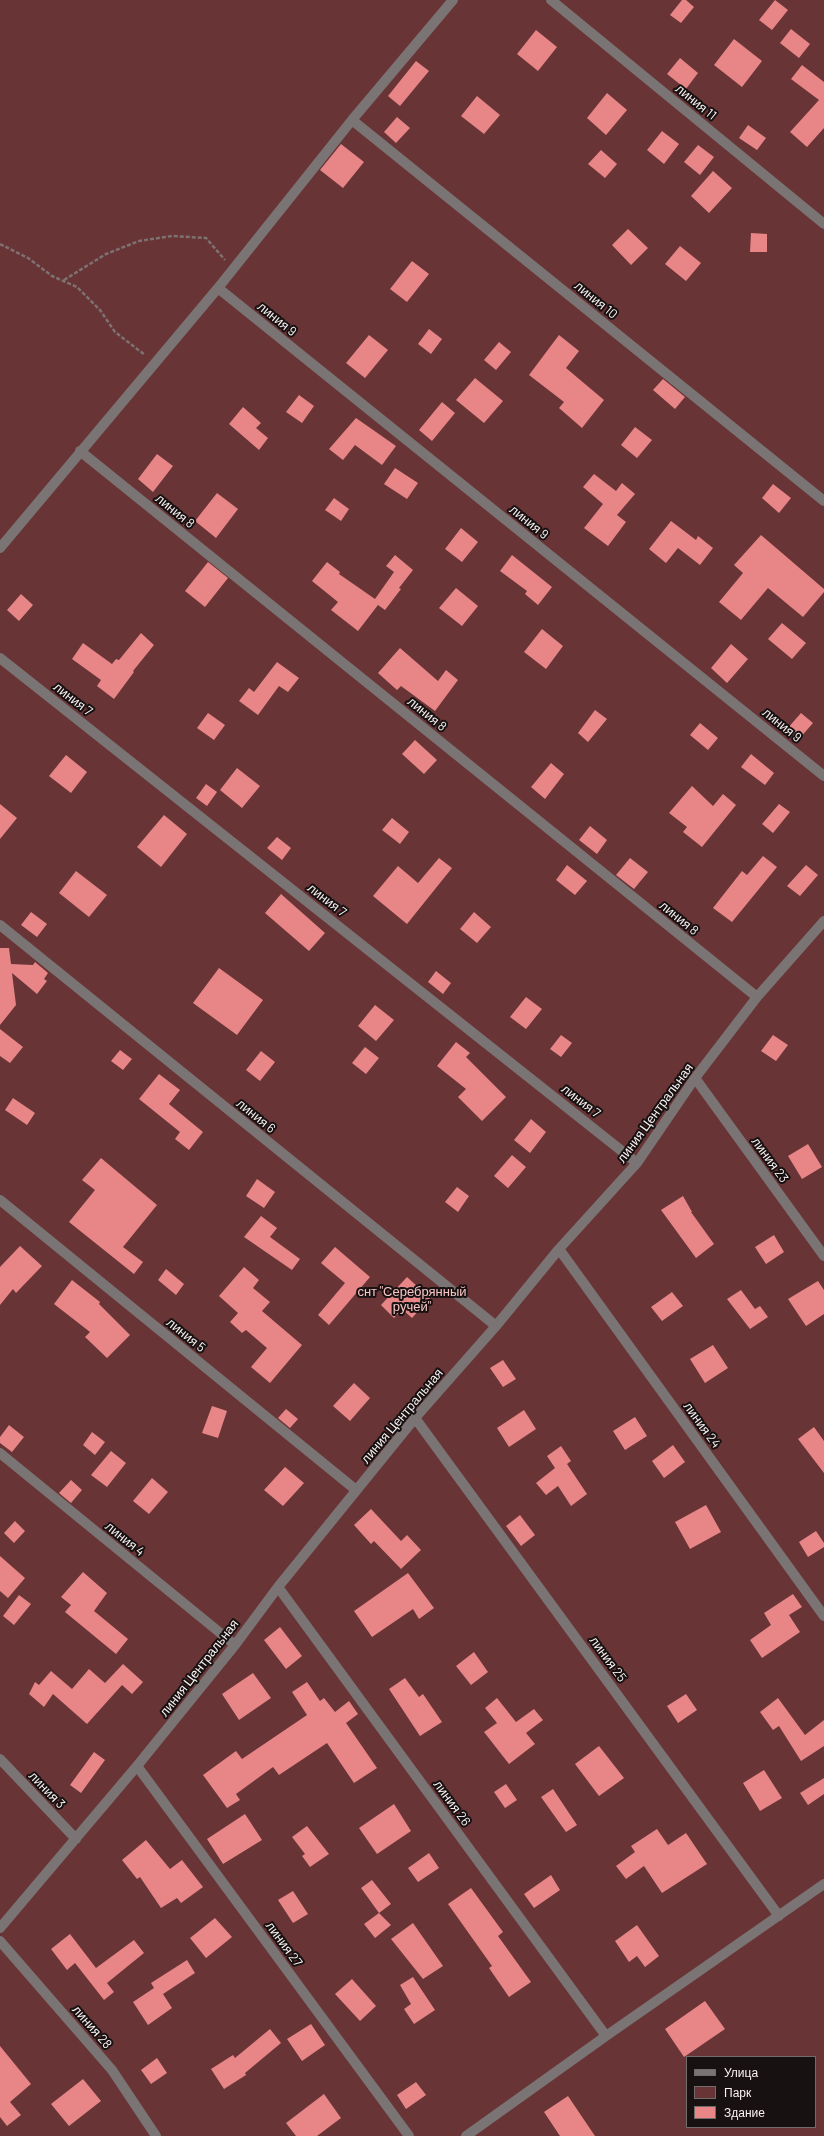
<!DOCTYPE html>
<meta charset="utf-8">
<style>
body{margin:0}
#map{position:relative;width:824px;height:2136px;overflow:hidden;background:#342726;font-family:Barlow,sans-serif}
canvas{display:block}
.legend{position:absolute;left:686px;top:2056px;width:130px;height:72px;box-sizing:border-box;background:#171111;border:1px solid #726b6b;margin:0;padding:5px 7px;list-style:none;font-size:12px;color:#fbf2f2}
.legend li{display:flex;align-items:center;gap:8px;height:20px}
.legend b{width:20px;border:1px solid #726b6b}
</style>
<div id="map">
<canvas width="824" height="2136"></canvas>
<ul class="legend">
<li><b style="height:5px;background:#7b7474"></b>Улица</li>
<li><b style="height:11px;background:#693436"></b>Парк</li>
<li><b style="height:11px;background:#e78587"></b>Здание</li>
</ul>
</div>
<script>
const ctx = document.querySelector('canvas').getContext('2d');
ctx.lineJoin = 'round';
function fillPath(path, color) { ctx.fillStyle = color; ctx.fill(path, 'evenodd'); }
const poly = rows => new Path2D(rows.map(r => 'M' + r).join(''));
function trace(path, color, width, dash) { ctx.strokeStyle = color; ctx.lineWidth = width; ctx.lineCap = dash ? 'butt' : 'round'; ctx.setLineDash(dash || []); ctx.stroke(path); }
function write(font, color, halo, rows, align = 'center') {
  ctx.font = font + ' Barlow,sans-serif'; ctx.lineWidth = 4; ctx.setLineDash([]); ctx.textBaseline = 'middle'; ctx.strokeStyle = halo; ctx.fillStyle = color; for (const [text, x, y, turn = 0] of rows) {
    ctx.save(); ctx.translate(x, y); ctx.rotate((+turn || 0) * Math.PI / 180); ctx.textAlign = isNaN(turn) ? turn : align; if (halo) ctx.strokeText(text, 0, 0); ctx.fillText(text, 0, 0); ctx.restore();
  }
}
const green = poly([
 [0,0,824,0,824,2136,0,2136],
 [687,2057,815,2057,815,2127,687,2127]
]);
const building = poly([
 [682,0,686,0,694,7,681,23,670,15],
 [775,0,788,10,772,30,759,20],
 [791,29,810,44,799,58,780,43],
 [536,30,557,47,538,71,517,54],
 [734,39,762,61,742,87,714,65],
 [680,58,698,73,686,89,667,74],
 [416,61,429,71,400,106,388,96],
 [802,65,824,82,824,128,807,147,790,132,819,100,791,79],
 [607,93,627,110,606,135,587,118],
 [477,96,500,115,484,134,461,116],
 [397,117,410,128,396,143,384,132],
 [748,125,766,138,757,150,739,138],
 [662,131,679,144,664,164,647,150],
 [341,144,364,162,343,188,320,170],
 [698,145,714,157,700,175,684,162],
 [601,150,617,164,605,178,588,164],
 [713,171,732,188,709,213,691,196],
 [628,229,648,248,631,265,612,245],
 [751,233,767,234,767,252,750,252],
 [680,246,701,263,686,281,665,264],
 [412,261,429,274,407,302,390,289],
 [429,329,442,339,431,354,418,344],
 [369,335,388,350,365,378,346,363],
 [559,335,579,351,566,368,604,400,582,428,559,408,564,402,529,375],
 [499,342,511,352,496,370,484,360],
 [475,378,503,401,484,423,456,400],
 [663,379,685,397,675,409,653,390],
 [299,395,314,406,302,423,286,412],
 [442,402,455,413,432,441,419,430],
 [243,407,261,423,256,428,268,438,259,450,229,424],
 [356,418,396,446,382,465,355,445,343,460,329,449],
 [635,427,652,440,637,458,621,445],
 [157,454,173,466,153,492,138,479],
 [395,468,418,483,407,499,384,484],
 [594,474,616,491,622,483,635,494,617,515,626,522,608,546,584,528,603,504,583,487],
 [773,484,791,498,779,513,762,498],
 [217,493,238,509,216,538,195,521],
 [334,498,349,509,341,521,325,510],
 [671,521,696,540,698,536,713,548,700,565,678,548,666,563,649,549],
 [461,528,478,542,462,562,445,549],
 [761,535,824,589,824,592,803,617,768,588,741,620,719,602,743,573,734,565],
 [395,555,413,570,399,588,401,589,385,610,378,605,358,631,331,610,338,602,312,581,327,562,340,572,339,574,375,599,394,572,386,566],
 [512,555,552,587,538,605,525,594,527,591,500,571],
 [208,562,228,578,205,607,185,591],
 [456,588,478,606,462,626,439,608],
 [21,594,33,605,19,621,7,610],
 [782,623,806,643,792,659,768,639],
 [542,629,563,646,546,669,524,652],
 [141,633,154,645,133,671,134,672,114,699,97,686,101,680,72,659,83,643,112,664,116,659,119,660],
 [731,644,748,659,727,683,711,668],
 [400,648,438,681,446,670,458,680,435,711,401,686,397,690,378,673],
 [277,662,299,678,288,692,279,686,258,715,239,701,249,688,254,692],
 [595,710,607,719,588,742,578,733],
 [208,713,225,725,214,740,197,728],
 [801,713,813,723,799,739,787,729],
 [700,723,718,738,708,750,690,735],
 [415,740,437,760,424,774,402,754],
 [751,754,774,773,765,785,741,767],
 [66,755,87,772,71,793,49,776],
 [551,763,564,774,545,799,531,787],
 [237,768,260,786,242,808,220,790],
 [206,784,217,792,207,806,196,798],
 [692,786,713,806,723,794,736,805,702,847,683,832,687,827,669,813],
 [0,804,17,818,0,839],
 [779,804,790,812,773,833,762,824],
 [164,815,187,834,161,867,137,847],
 [392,818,409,832,400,844,382,830],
 [590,826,607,840,597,854,579,840],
 [277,837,291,848,282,860,267,848],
 [763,856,777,867,732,922,713,908,742,871,747,875],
 [439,858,452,868,407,924,373,896,398,866,418,883],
 [630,858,648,872,634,889,616,875],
 [567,865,587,881,575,895,556,880],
 [806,865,818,875,800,896,787,886],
 [76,871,107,895,89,917,59,893],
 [281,894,325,933,309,951,265,913],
 [31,912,47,924,37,937,21,925],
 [474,912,491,927,477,943,460,929],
 [0,948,9,948,11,964,33,965,35,962,48,973,44,979,47,981,37,994,12,973,16,1005,0,1025],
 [219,968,263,1000,237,1035,193,1003],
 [436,971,451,983,443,994,428,982],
 [526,997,542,1009,526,1029,510,1017],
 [375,1005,394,1020,376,1041,358,1026],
 [0,1029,23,1047,10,1063,0,1056],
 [561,1035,572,1043,561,1057,550,1049],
 [773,1035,788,1045,776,1061,761,1051],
 [456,1042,470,1053,466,1057,506,1097,482,1121,458,1097,466,1089,437,1066],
 [365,1047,379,1058,366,1074,352,1063],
 [120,1050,132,1059,123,1070,111,1061],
 [261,1051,275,1062,260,1081,246,1070],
 [159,1074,180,1090,169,1104,203,1132,189,1150,175,1139,180,1132,139,1099],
 [13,1098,35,1113,27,1125,5,1110],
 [531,1119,546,1132,530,1153,514,1140],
 [808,1144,822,1167,802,1179,788,1156],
 [512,1155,526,1167,508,1188,494,1176],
 [101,1158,157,1205,123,1247,143,1262,134,1274,69,1222,95,1190,82,1180],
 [257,1179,275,1192,264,1208,246,1196],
 [457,1187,469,1196,458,1212,445,1202],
 [683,1196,692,1212,691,1212,714,1244,696,1258,661,1210],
 [261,1216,277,1228,270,1237,300,1259,292,1270,244,1237],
 [774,1235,784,1252,766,1264,755,1247],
 [20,1246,42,1266,16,1293,13,1289,0,1305,0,1267],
 [335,1247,370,1277,329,1325,318,1315,345,1283,321,1263],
 [244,1267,259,1280,253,1288,270,1302,262,1311,302,1345,270,1383,251,1367,267,1348,246,1330,242,1333,230,1322,238,1313,219,1296],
 [166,1269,184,1284,176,1295,158,1280],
 [407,1277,430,1298,412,1318,402,1309,394,1318,381,1305],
 [72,1280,100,1302,99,1304,130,1335,107,1358,85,1337,90,1332,54,1304],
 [818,1281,824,1290,824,1314,806,1326,788,1299],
 [741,1290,755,1309,760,1306,768,1317,750,1329,727,1299],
 [672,1292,683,1306,662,1321,651,1307],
 [713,1345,728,1368,705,1383,690,1359],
 [503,1360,516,1379,503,1387,490,1368],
 [354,1383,370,1398,350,1421,333,1406],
 [212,1406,227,1411,218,1438,202,1433],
 [286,1409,298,1419,290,1428,278,1418],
 [524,1410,536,1429,509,1447,497,1428],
 [635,1417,647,1436,625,1450,613,1431],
 [9,1425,24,1437,12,1452,0,1443,0,1437],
 [814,1427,824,1441,824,1473,798,1439],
 [92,1432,105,1442,95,1455,83,1445],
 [673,1445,685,1462,664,1478,652,1461],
 [561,1446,571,1461,567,1464,587,1494,571,1506,558,1486,546,1495,536,1483,555,1468,547,1456],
 [111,1451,126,1463,107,1487,91,1475],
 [285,1467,304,1483,283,1506,264,1490],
 [152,1478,168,1492,149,1514,133,1501],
 [71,1480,82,1490,71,1503,59,1493],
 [706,1505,721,1532,690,1549,675,1522],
 [371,1509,401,1541,407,1535,421,1550,401,1569,374,1541,371,1544,354,1525],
 [520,1515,535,1535,521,1546,506,1526],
 [15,1521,25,1531,14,1543,4,1533],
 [816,1531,824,1543,824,1547,808,1557,799,1542],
 [0,1556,25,1578,8,1598,0,1591],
 [83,1572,107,1593,94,1611,128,1639,116,1654,65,1612,71,1605,61,1597],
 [408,1573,434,1608,419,1619,413,1609,372,1637,354,1611],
 [793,1594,802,1607,789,1615,800,1632,762,1658,750,1640,771,1625,764,1613],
 [19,1595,31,1604,14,1625,3,1616],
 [280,1627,302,1656,286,1669,264,1640],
 [474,1652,488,1672,471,1685,456,1666],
 [123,1664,143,1682,132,1694,122,1685,87,1724,53,1694,44,1707,29,1694,35,1682,39,1685,51,1671,72,1689,89,1669,105,1683],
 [253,1673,271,1698,239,1720,222,1694],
 [405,1678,419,1697,423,1694,442,1722,420,1736,389,1689],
 [307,1682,320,1701,324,1698,335,1712,349,1701,358,1714,346,1723,377,1768,354,1783,327,1743,279,1775,273,1767,236,1794,240,1800,227,1808,203,1775,236,1751,242,1759,307,1715,292,1692],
 [686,1694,697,1710,678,1723,667,1706],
 [497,1698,516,1722,534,1709,543,1720,526,1733,535,1744,509,1764,484,1732,497,1723,485,1708],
 [778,1698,805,1735,824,1720,824,1746,801,1761,779,1726,773,1730,760,1712],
 [599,1746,624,1778,599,1796,575,1764],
 [94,1752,105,1760,81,1793,70,1785],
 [764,1770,782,1798,760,1811,743,1783],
 [824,1778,824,1794,808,1805,800,1793],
 [506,1784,517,1800,505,1808,494,1792],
 [553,1789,577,1825,566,1832,541,1797],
 [394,1804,411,1831,377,1854,359,1828],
 [245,1814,262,1840,223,1864,207,1839],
 [307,1826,329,1854,310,1867,302,1856,305,1854,292,1837],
 [657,1829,668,1845,686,1833,707,1864,662,1893,644,1866,626,1879,616,1866,635,1852,631,1846],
 [146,1840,170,1869,182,1860,203,1887,181,1903,177,1898,161,1908,140,1877,137,1879,122,1860],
 [429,1853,439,1868,418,1882,408,1868],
 [551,1875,560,1890,534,1908,524,1894],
 [372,1880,391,1904,379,1913,361,1888],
 [471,1888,503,1932,498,1936,531,1982,509,1997,489,1968,492,1966,448,1904],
 [293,1891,308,1914,293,1923,278,1900],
 [379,1913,391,1925,375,1938,364,1924],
 [215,1918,232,1937,206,1958,190,1938],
 [413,1923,443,1966,423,1979,391,1939],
 [637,1925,659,1956,645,1967,637,1956,629,1962,615,1941],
 [70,1934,96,1968,134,1940,144,1953,107,1983,114,1992,104,2000,75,1963,67,1970,51,1949],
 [187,1960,195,1973,163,1994,172,2008,148,2025,133,2002,154,1988,151,1983],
 [413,1977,435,2010,414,2024,404,2009,411,2004,400,1985],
 [352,1979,376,2006,360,2021,335,1994],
 [705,2001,725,2029,684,2057,665,2029],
 [311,2024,325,2045,302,2061,287,2039],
 [270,2029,281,2043,245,2073,246,2075,224,2089,211,2069,233,2055,235,2058],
 [0,2046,31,2084,10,2102,21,2115,7,2126,0,2117],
 [157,2058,167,2073,151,2084,141,2070],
 [83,2079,101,2101,69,2126,51,2104],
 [416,2082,426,2095,406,2109,397,2095],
 [324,2094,341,2118,317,2136,296,2136,286,2123],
 [568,2096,595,2136,560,2136,544,2112]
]);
const path = poly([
 [0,244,28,258,52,276,77,287,100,310,115,332,145,355],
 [64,280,106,254,139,241,172,236,206,238,225,260]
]);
const minor = poly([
 [551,0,824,224],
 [352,120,824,501],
 [218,288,824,776],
 [80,451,757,997],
 [0,548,218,288,352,120,453,0],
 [0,658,637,1163],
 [0,925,496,1326],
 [695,1078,824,1256],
 [0,1200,356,1490],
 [559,1249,824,1616],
 [415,1418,779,1916],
 [0,1453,235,1645],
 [278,1587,606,2036],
 [0,1759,76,1839],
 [137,1766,409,2136],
 [0,1928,137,1766,235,1645,278,1587,415,1418,496,1326,559,1249,637,1163,695,1078,757,997,824,921],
 [0,1941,112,2070,156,2136],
 [466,2136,606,2036,824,1884]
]);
const streetNames = [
 ["линия 11",696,102,39],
 ["линия 10",596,300,39],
 ["линия 9",277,319,39],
 ["линия 8",175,511,39],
 ["линия 9",529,522,39],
 ["линия 7",73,699,38],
 ["линия 8",427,714,39],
 ["линия 9",782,725,39],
 ["линия 7",327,900,38],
 ["линия 8",679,918,39],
 ["линия 7",581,1101,38],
 ["линия Центральная",655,1113,-54],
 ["линия 6",256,1116,39],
 ["линия 23",770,1160,54],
 ["линия 5",186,1335,39],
 ["линия Центральная",402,1416,-50],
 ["линия 24",702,1425,54],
 ["линия 4",125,1539,39],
 ["линия 25",608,1659,54],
 ["линия Центральная",199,1668,-52],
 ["линия 3",47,1790,46],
 ["линия 26",452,1803,54],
 ["линия 27",284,1944,54],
 ["линия 28",92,2027,49]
];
const parkNames = [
 ["снт \"Серебрянный",412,1292],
 ["ручей\"",412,1307]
];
fillPath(green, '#693436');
fillPath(building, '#e78587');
trace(path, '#7d7271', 2.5, [4, 2]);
trace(minor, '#7b7474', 10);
write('13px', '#fbf2f2', '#171111', streetNames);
write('13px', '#f9c4c4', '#171111', parkNames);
</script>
